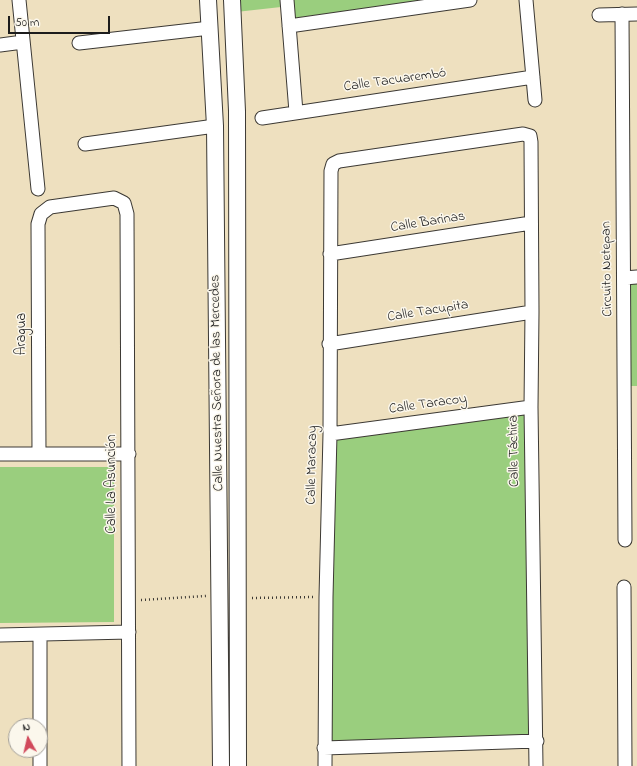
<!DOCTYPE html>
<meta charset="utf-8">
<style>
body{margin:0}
#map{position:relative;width:637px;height:766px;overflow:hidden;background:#eee0bf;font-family:"Indie Flower",sans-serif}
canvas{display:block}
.north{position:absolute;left:8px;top:718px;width:40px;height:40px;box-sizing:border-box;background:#fbf7ec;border:1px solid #a29f99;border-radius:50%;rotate:352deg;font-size:11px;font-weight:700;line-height:16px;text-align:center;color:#1c1c1c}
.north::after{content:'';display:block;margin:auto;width:14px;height:18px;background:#d1495b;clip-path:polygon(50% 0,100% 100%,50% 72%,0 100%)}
.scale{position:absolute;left:8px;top:16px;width:102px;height:18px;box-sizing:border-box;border:2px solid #1c1c1c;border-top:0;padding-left:5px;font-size:12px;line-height:14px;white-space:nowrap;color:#1c1c1c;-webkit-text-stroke:3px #fbf7ec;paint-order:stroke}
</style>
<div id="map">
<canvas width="637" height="766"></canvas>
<div class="north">N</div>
<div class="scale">50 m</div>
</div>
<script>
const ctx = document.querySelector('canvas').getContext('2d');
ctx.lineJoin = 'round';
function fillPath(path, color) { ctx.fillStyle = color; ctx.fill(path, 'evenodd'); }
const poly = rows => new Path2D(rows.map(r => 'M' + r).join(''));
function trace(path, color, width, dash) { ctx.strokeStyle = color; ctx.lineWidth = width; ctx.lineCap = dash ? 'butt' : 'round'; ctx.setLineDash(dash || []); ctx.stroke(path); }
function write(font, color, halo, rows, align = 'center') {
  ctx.font = font + ' "Indie Flower",sans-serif'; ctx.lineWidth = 3; ctx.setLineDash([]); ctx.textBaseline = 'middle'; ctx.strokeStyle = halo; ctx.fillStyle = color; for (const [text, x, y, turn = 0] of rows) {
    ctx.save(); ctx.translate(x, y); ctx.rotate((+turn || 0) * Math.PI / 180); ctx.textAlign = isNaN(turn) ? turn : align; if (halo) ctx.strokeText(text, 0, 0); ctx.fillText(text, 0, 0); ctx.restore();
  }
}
const green = poly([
 [236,0,280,0,281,7,236,12],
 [292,0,427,0,294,18],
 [626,282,637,282,637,386,627,386],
 [530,407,532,741,326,747,330,434],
 [0,467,114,467,114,622,0,623]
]);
const path = poly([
 [252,598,313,597],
 [141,600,206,596]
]);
const minor = poly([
 [19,0,38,189],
 [287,0,296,112],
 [526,0,535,100],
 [622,14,625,540],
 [599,15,637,14],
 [289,26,470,0],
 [79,43,210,28],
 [0,45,23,42],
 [262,118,533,77],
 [85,144,215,126],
 [330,254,531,223],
 [624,278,637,277],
 [329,344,532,312],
 [330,434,531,407],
 [0,454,129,454],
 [39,454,38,224,41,214,50,207,114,198,124,203,127,214,129,766],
 [624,587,625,766],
 [0,635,129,632],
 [324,748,537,741],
 [40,766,40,635],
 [325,766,326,597,330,434,331,171,333,164,339,161,523,134,530,136,531,142,532,312,531,407,536,766]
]);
const tertiary = poly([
 [208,0,215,126,221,766],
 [232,0,237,111,238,766]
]);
const streetNames = [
 ["Calle Tacuarembó",395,81,-8],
 ["Calle Barinas",428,223,-9],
 ["Circuito Netepan",608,269,-91],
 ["Calle Tacupita",428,312,-9],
 ["Aragua",23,334,-90],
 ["Calle Nuestra Señora de las Mercedes",218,383,-91],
 ["Calle Taracoy",428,405,-8],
 ["Calle Táchira",515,451,-91],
 ["Calle Maracay",313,465,-89],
 ["Calle La Asunción",113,484,-90]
];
fillPath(green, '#9ace7e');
trace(minor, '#3c3934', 15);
trace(tertiary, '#3c3934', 18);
trace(path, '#3c3934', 2.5, [1, 3]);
trace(minor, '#fff', 13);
trace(tertiary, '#fff', 16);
write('14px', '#1c1c1c', '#fbf7ec', streetNames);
</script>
